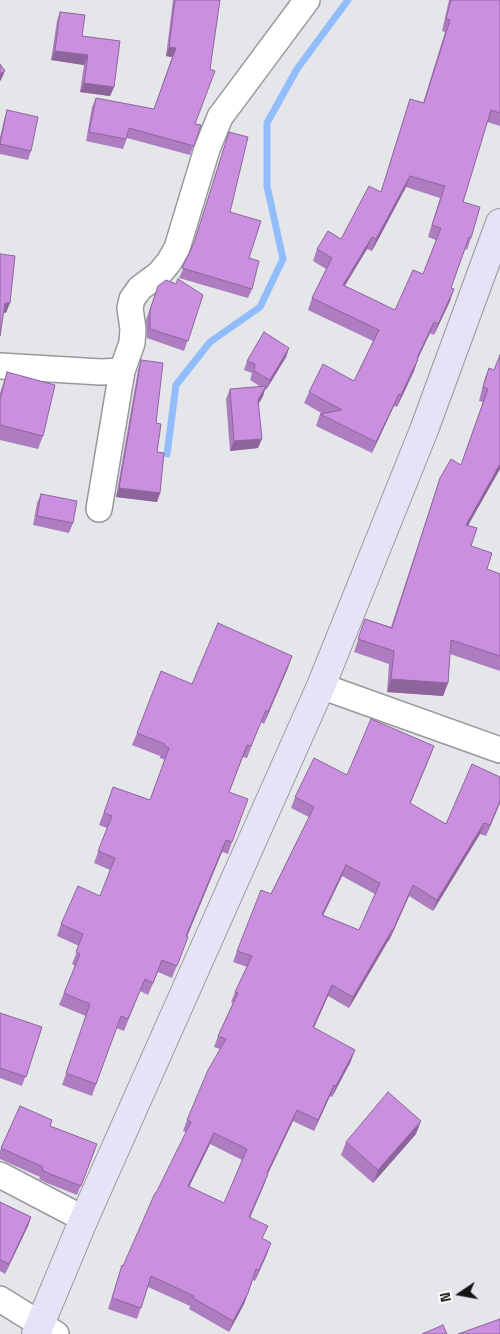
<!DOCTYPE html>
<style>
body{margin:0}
#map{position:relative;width:500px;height:1334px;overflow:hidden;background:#e5e6e9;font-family:"Space Grotesk",sans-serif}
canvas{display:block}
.north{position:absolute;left:435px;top:1269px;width:50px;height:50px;-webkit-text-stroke:4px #fff;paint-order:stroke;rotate:258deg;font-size:14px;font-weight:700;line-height:20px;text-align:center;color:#141516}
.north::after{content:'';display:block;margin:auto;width:18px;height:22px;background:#141516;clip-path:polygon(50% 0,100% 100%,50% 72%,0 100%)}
</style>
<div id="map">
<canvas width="500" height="1334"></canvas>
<div class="north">N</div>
</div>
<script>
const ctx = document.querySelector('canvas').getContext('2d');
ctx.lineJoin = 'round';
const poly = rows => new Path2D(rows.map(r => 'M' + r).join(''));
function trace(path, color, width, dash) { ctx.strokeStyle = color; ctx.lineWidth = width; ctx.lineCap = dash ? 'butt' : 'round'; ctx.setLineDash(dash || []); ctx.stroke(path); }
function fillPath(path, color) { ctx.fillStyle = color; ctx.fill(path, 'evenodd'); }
const stream = poly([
 [167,454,176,385,210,342,260,307,283,259,267,186,267,123,297,69,348,0]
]);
const street = poly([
 [0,366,101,372,122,371,132,343,133,329,130,308,132,299,140,288,159,274,169,262,177,248,207,149,220,117,307,0],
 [99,509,122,371],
 [321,686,500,750],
 [0,1175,84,1219],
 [0,1299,56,1334]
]);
const secondary = poly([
 [36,1334,84,1219,321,686,424,430,500,223]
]);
const wall = poly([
 [173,0,220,0,195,124,201,125,190,155,127,138,123,149,86,141,92,107,96,98,154,109,172,57,166,56],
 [449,0,500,0,500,126,487,122,463,202,471,238,467,250,465,249,451,288,450,301,434,335,430,333,418,359,414,371,397,407,394,406,372,453,316,426,320,414,323,414,304,403,309,392,354,381,373,341,308,310,312,298,326,269,313,261,317,249,341,239,381,192,410,99,423,103,445,32,442,31],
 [406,187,440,198,428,237,436,240,423,274,395,310,345,286,367,249,372,251],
 [60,12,82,36,114,87,110,96,80,92,84,65,51,60,57,21],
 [7,110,31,151,28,160,0,154,0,137,4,120],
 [229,132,230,212,249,258,252,289,248,298,179,278,193,246],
 [158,286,203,295,184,351,147,338,146,320],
 [289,348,286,357,266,390,265,389,263,396,259,403,258,448,230,451,226,399,230,389,261,387,250,380,252,373,244,370,247,361],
 [500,355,500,469,468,525,471,546,487,569,500,574,500,671,450,654,448,683,443,696,387,692,389,664,354,652,365,619,391,627,440,478,461,465,483,402,479,401,484,381,489,368,494,370],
 [141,360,156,423,157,452,160,493,157,502,116,497,138,370],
 [7,372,43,436,38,449,0,440,0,393],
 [41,494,73,523,69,533,33,525,37,503],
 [292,656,264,724,261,722,247,758,243,757,229,793,232,842,228,854,222,852,187,937,188,937,172,978,158,972,148,995,140,991,124,1031,116,1028,92,1096,62,1085,86,1016,59,1005,75,966,72,964,79,946,57,936,61,924,100,896,110,870,94,863,107,828,99,825,113,787,150,800,165,760,160,758,160,756,132,745,137,733,192,684],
 [434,746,410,804,446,824,500,803,486,836,480,834,433,911,409,896,389,941,388,941,349,1008,328,996,314,1028,351,1061,332,1097,330,1096,314,1131,293,1121,268,1173,264,1185,250,1218,263,1238,267,1254,255,1281,253,1280,244,1304,229,1332,189,1309,190,1306,148,1287,137,1319,108,1309,122,1265,123,1266,186,1132,183,1131,187,1120,220,1049,214,1047,218,1036,233,1003,231,1002,235,992,247,967,233,962,237,951,271,894,309,817,291,808,295,797,347,775],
 [342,876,375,894,359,930,323,915],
 [210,1144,242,1160,224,1203,189,1187],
 [0,1013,42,1027,22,1086,0,1078],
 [50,1126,97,1144,77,1195,47,1183,39,1179,40,1177,0,1159,0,1151,1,1148],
 [416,1134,373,1183,341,1155,346,1142],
 [0,1202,31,1217,28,1226,5,1274,0,1271]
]);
const shadedWall = poly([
 [169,47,176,48,172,57,166,56],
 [55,51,88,55,84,65,51,60],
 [5,71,1,80,0,81,0,74],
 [84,83,114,87,110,96,80,92],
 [410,176,406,187,372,251,376,239],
 [372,237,367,249,338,296,343,285],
 [454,289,450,301,434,335,438,324],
 [5,303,10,303,6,313,2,312],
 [434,322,430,333,412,370,417,358],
 [289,348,286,357,266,390,270,380],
 [418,359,414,371,397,407,401,395],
 [266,386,263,396,255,410,258,400],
 [399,394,394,406,372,453,376,442],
 [262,439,258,448,230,451,234,441],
 [500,464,500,469,461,538,466,525],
 [119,488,160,493,157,502,116,497],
 [292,656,288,668,264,724,268,712],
 [391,679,448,683,443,696,387,692],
 [434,746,430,757,406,814,410,803],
 [500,801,500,803,486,836,490,825],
 [484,823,480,834,433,911,437,900],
 [226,840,222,852,182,948,186,936],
 [346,865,342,876,318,926,322,915],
 [413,885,409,896,389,941,393,930],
 [392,930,388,941,349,1008,353,997],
 [332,985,328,996,309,1038,313,1027],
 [355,1050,351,1061,332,1097,336,1086],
 [334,1085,330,1096,314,1131,318,1120],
 [297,1110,293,1121,263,1184,267,1173],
 [421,1121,416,1134,373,1183,378,1170],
 [214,1133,210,1144,184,1197,188,1186],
 [268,1174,264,1185,245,1228,249,1217],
 [31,1217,28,1226,5,1274,9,1264],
 [271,1243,267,1254,255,1281,259,1270],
 [248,1293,244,1304,229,1332,233,1321]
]);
const building = poly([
 [175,0,220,0,210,69,215,71,195,124,201,125,194,146,129,128,126,139,89,132,96,98,154,109,176,48,169,47,175,0],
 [451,0,500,0,500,113,491,110,463,202,480,207,471,238,469,237,451,288,454,289,438,324,434,322,417,358,418,359,401,395,399,394,376,442,320,414,342,410,309,392,323,364,354,381,379,330,312,298,332,258,317,249,328,231,341,239,369,186,381,192,410,99,424,103,450,20,446,19,451,0],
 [410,176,445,186,432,225,441,228,423,274,413,270,395,310,343,285,372,237,376,239,410,176],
 [60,12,85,15,82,36,120,41,114,87,84,83,88,55,55,51,60,12],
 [0,64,5,71,0,74,0,64],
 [7,110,38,117,31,151,0,144,7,110],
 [229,132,248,137,230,212,261,221,249,258,259,261,252,289,182,268,194,243,229,132],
 [0,254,15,256,10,303,5,303,0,336,0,254],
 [178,279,203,295,188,341,150,329,150,310,158,286,166,280,176,284,178,279],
 [264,332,289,348,270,380,254,371,255,364,247,361,264,332],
 [500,355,500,464,466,525,477,528,471,546,492,553,487,569,500,574,500,656,451,640,448,683,391,679,394,651,358,639,365,619,392,628,440,478,451,459,461,465,488,389,483,387,489,368,494,370,500,355],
 [141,360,163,363,156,423,161,424,157,452,164,453,160,493,119,488,141,360],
 [7,372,55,385,43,436,0,425,0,400,7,372],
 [266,386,258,400,262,439,234,441,230,389,266,386],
 [41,494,77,501,73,523,37,516,41,494],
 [218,623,292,656,268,712,266,710,251,746,247,745,229,792,248,799,232,842,226,840,186,936,188,937,177,966,162,960,153,983,145,979,128,1019,121,1016,96,1084,66,1073,90,1004,64,993,80,954,76,952,83,934,61,924,78,886,100,896,115,858,98,851,112,816,104,813,113,787,150,800,169,748,164,746,165,744,137,733,161,671,192,684,218,623],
 [371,719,434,746,410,803,446,824,472,764,500,777,500,801,490,825,484,823,437,900,413,885,393,930,392,930,353,997,332,985,313,1027,355,1050,336,1086,334,1085,318,1120,297,1110,267,1173,268,1174,249,1217,268,1226,262,1238,271,1243,259,1270,256,1269,248,1293,233,1321,193,1298,194,1296,151,1276,141,1308,112,1298,122,1265,123,1266,155,1193,156,1193,191,1122,187,1120,208,1070,226,1039,218,1036,238,993,235,992,252,956,237,951,261,890,271,894,314,807,295,797,314,758,347,775,371,719],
 [346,865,380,883,359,930,322,915,346,865],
 [214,1133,247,1149,224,1203,188,1186,214,1133],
 [0,1013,42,1027,26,1077,0,1068,0,1013],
 [388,1092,421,1121,378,1170,346,1142,388,1092],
 [20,1106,52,1120,50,1126,97,1144,81,1186,50,1174,42,1170,43,1167,1,1148,20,1106],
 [0,1202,31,1217,9,1264,0,1260,0,1202],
 [500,1319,500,1334,458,1334,500,1319],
 [443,1325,447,1334,422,1334,443,1325]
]);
trace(stream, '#92bdfd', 7);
trace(street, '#97989a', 28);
trace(secondary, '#97989a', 30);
trace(street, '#fff', 25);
trace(secondary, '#e6e2f7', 28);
fillPath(wall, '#ae7cc0');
fillPath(shadedWall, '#8d659c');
fillPath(building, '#ca90df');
trace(building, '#8d659c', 1);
</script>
